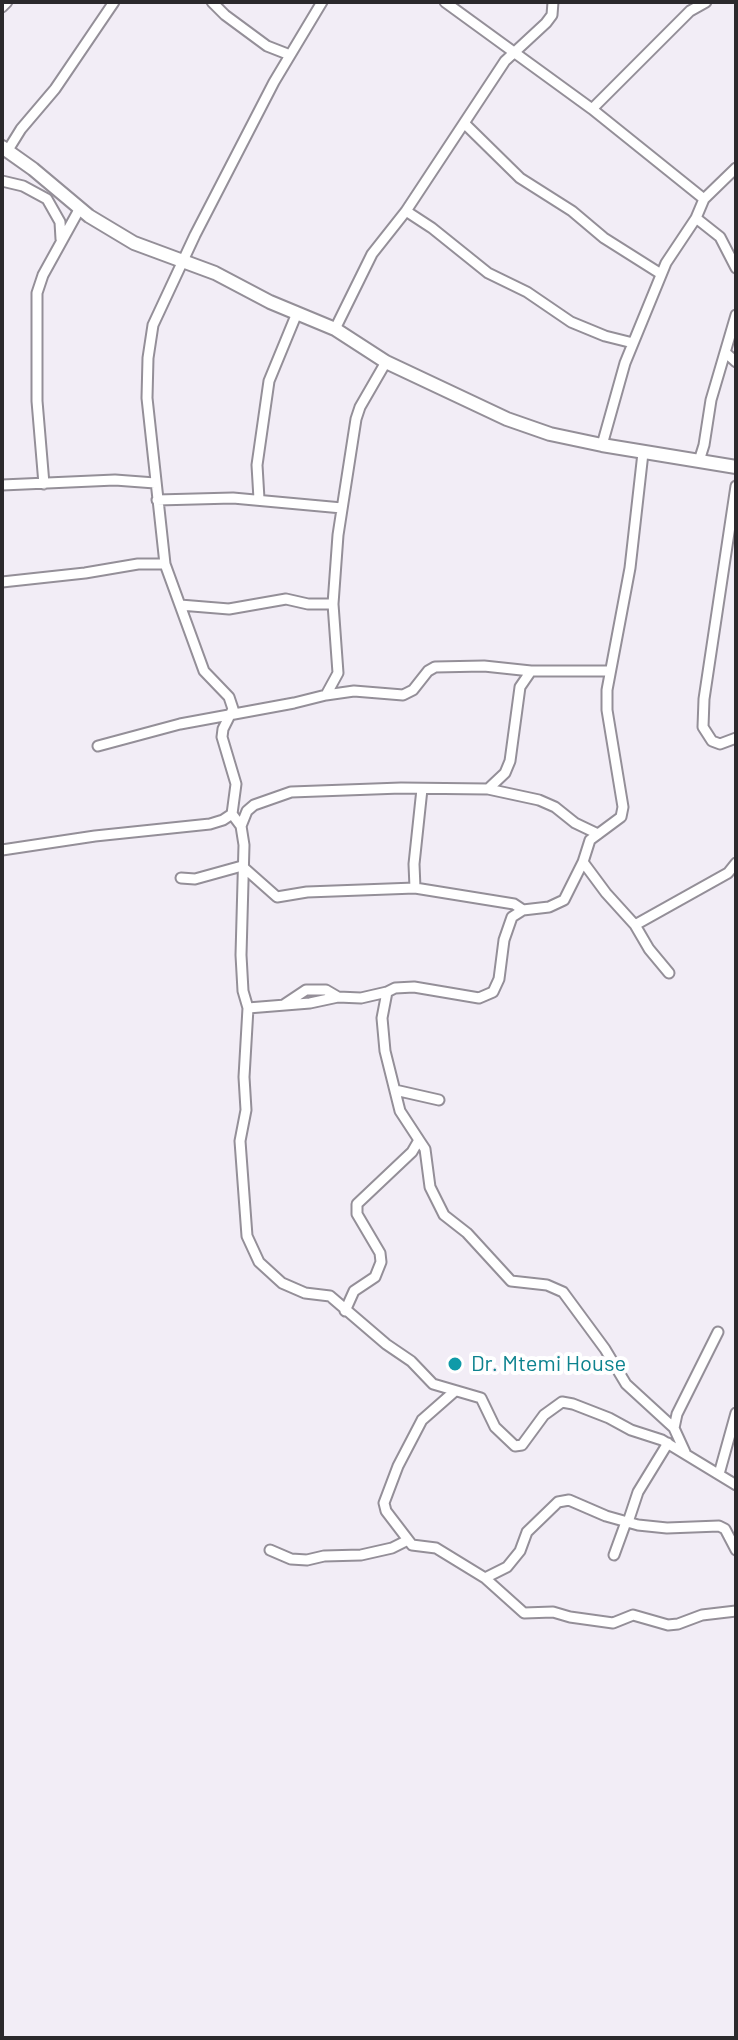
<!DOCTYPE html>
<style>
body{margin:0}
#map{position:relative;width:738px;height:2040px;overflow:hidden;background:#f2edf6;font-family:Barlow,sans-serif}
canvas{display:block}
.frame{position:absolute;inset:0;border:4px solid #2b292c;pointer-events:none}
</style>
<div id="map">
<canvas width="738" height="2040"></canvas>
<div class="frame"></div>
</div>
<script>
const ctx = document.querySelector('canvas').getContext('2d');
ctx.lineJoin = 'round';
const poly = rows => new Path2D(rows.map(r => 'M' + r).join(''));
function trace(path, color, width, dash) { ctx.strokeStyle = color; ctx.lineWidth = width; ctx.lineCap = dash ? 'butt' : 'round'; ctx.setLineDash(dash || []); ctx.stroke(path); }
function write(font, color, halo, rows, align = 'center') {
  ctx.font = font + ' Barlow,sans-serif'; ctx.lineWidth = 8; ctx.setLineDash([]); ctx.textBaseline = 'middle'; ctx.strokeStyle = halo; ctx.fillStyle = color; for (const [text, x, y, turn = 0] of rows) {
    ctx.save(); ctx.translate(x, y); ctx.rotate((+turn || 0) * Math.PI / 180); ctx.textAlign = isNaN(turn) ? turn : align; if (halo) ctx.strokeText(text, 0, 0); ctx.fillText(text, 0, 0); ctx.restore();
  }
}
const minor = poly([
 [212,2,225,15,267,46,290,55],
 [322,2,274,82,195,235,153,325,148,358,147,398,165,564,204,671,229,697,233,709,223,729,222,737,236,784,232,814,241,826,244,845,241,955,243,991,248,1008,244,1077,246,1110,240,1141,247,1236,259,1262,282,1283,305,1293,330,1296,386,1344,411,1361,433,1384,481,1398,495,1427,515,1446,522,1445,544,1415,562,1402,573,1404,609,1418,631,1430,662,1440,736,1485],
 [445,2,592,109,704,199],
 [2,7,7,2],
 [592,109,690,11,706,2],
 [465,124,520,178,572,211,604,238,661,274],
 [8,150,21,129,55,89,114,2],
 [2,181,23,186,47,199,60,222,61,239],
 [406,211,432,228,488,273,527,292,571,322,605,336,633,343],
 [696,218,720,237,736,268],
 [335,329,372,254,406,211,505,61,546,23,552,15,553,2],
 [726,353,736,362],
 [602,445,625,363,666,263,696,218,704,199,736,168],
 [699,461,704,445,711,400,736,315],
 [44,484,37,401,37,293,43,275,80,208],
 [2,485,115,480,155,483],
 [736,486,704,699,703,727,712,741,720,744,736,738],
 [259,499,257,465,269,381,297,313],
 [157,500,233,498,342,508],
 [2,582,85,573,138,564,165,564],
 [180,605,229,609,286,599,308,604,333,604],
 [326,695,354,691,403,695,413,690,428,671,435,667,484,666,531,671,610,671],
 [98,746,180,724,294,703,326,695,338,673,333,604,338,535,356,419,360,407,386,362],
 [488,789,505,773,510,761,520,687,531,671],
 [241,826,247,811,254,805,291,792,401,788,488,789,539,800,555,807,575,823,598,834],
 [2,850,95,836,210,824,223,820,232,814],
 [583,862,606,893,635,925,649,949,669,973],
 [181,878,195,879,242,866,277,897,307,892,415,888,514,904,523,910],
 [415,888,414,864,422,789],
 [635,925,728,873,736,863],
 [285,1004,306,990,326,990,338,997],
 [248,1008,310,1003,338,997,361,998,387,992],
 [395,1090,439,1100],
 [419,1140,425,1149,430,1187,444,1215,467,1233,511,1281,547,1285,563,1292,605,1349,626,1384,674,1428,685,1452],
 [345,1311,354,1291,375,1277,381,1262,380,1253,357,1214,357,1204,412,1152,419,1140,400,1111,385,1051,382,1018,387,992,395,988,414,987,479,998,493,992,499,979,504,940,512,917,523,910,549,907,564,900,583,862,590,840,621,817,623,807,607,710,607,690,630,568,643,453],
 [455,1391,422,1420,398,1466,384,1503,386,1511,412,1545,436,1548,485,1578,507,1567,520,1551,527,1532,558,1502,569,1500,606,1516,638,1525,667,1528,719,1526,725,1529,736,1550],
 [674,1428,677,1414,718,1332],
 [719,1474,736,1413],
 [628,1522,638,1492,668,1443],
 [270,1550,291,1559,307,1560,324,1556,361,1555,392,1548,408,1540],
 [614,1555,626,1522],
 [485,1578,524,1613,553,1612,570,1617,613,1623,633,1615,668,1625,678,1624,702,1615,736,1611]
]);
const secondary = poly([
 [2,147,33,169,89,216,134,243,215,273,270,302,335,329,386,362,507,419,550,434,602,445,736,467]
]);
const markers = [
 [455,1364,8,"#0f9aa8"]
];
const cultureNames = [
 ["Dr. Mtemi House",471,1364]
];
trace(minor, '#948f98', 13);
trace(secondary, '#948f98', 16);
trace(minor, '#fff', 9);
trace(secondary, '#fff', 12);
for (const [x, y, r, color] of markers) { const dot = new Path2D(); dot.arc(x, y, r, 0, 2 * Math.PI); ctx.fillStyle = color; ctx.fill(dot); trace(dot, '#fff', 3); }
write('22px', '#0d838f', '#fff', cultureNames, 'left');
</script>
